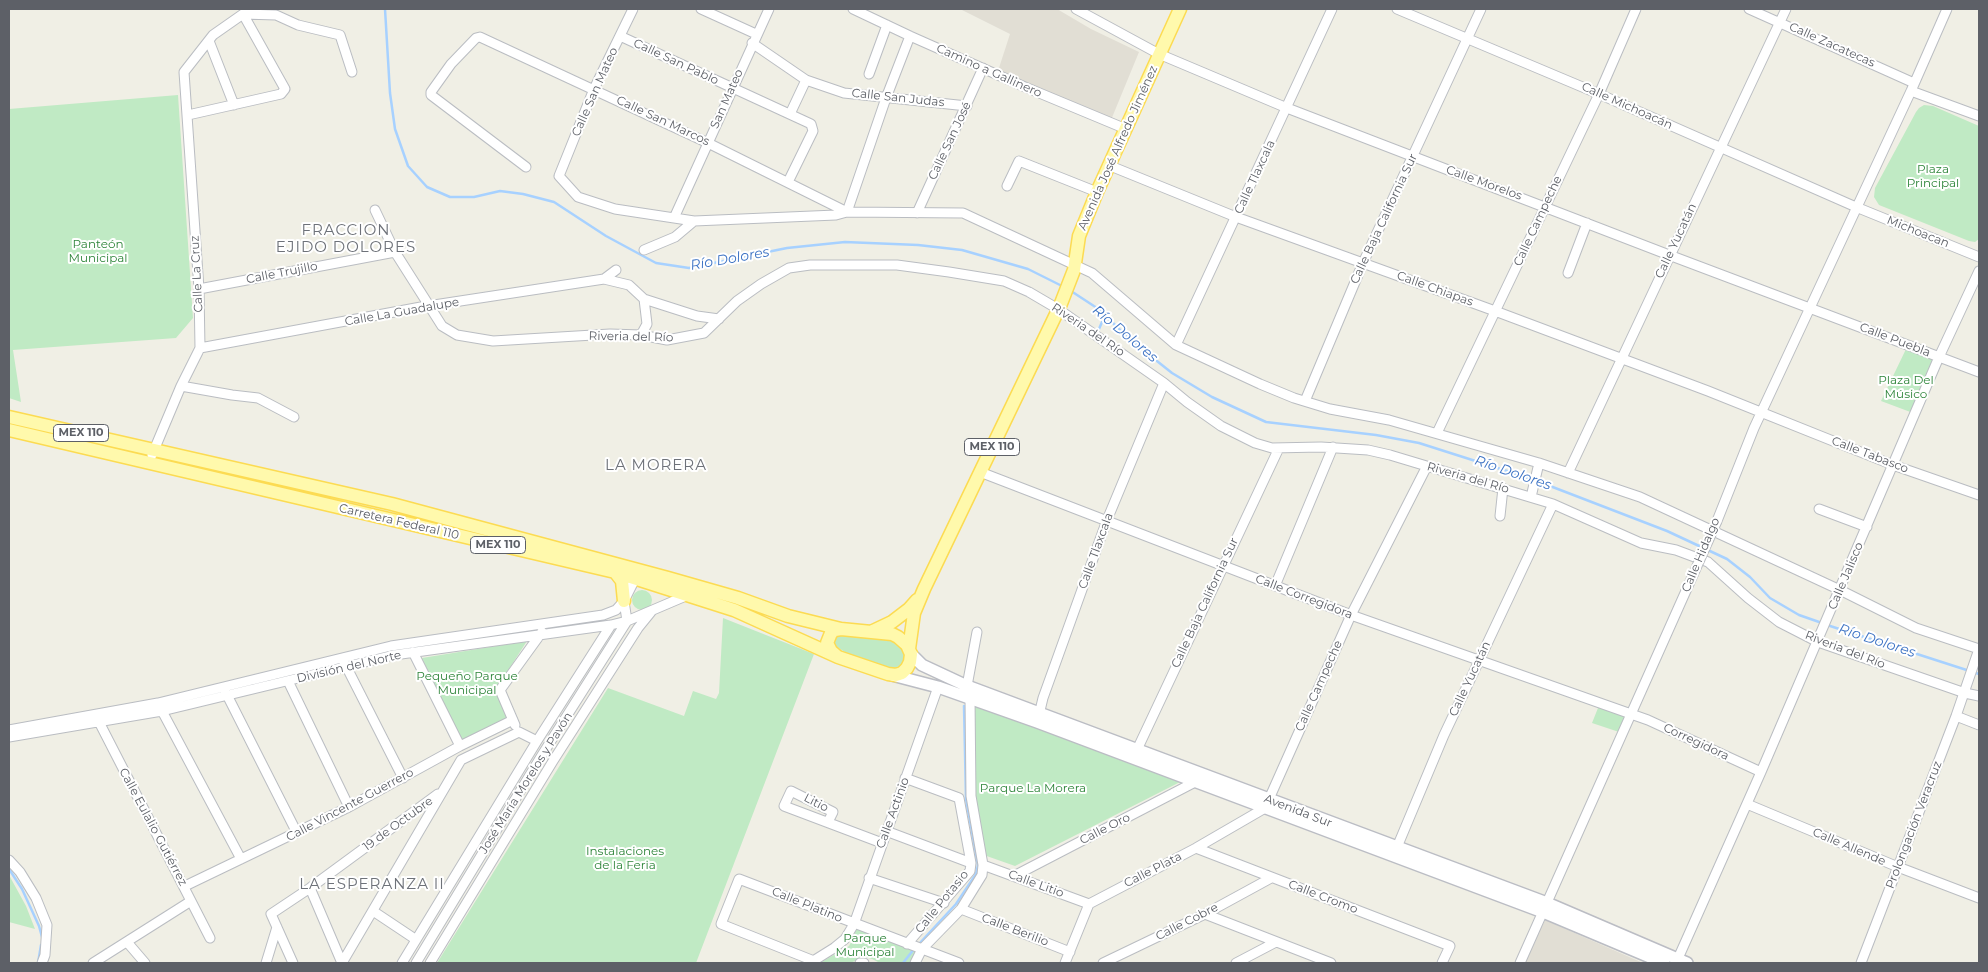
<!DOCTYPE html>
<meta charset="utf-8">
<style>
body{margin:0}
#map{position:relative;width:1988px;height:972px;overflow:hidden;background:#f0efe5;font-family:Montserrat,sans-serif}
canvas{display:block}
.frame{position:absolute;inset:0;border:10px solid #5d6067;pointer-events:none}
</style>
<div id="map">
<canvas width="1988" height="972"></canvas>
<div class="frame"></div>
</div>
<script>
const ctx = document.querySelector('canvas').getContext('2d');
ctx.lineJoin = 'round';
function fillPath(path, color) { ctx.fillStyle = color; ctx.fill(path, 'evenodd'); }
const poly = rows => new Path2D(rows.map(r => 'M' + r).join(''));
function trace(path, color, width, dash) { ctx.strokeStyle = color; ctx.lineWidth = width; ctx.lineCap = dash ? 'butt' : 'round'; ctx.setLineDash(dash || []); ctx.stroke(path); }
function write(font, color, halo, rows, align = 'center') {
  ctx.font = font + ' Montserrat,sans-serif'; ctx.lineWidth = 4; ctx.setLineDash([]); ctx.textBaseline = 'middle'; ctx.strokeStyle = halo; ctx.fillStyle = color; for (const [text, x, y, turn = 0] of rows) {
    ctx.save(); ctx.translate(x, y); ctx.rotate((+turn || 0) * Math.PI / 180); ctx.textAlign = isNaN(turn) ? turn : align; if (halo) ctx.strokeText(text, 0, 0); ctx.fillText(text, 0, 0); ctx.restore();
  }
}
const education = poly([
 [960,9,1057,9,1091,29,1139,52,1111,120,998,71,1010,34],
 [1545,920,1643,963,1525,963]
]);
const green = poly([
 [178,95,193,318,176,338,13,350,21,402,9,398,9,109],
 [1924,105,1933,106,1979,126,1979,239,1975,242,1969,241,1879,205,1874,197,1875,188,1916,112,1919,108],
 [1907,347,1936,358,1913,413,1881,401],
 '632 600a10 10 0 1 1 20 0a10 10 0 1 1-20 0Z',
 [723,618,814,654,696,963,437,963,608,688,684,716,693,691,716,699,719,693],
 [831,635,890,635,906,650,903,663,896,668,886,668,849,655,833,644],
 [527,641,496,689,508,719,461,742,422,658],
 [970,698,1186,779,1015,866,981,854,971,796],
 [1600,703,1630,714,1622,733,1592,723],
 [9,875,26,906,35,929,9,922],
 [856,927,917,951,911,963,880,963,872,959,865,957,850,963,820,963,849,946,854,937]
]);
const stream = poly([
 [385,9,390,93,395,129,408,166,427,187,450,197,474,197,500,191,523,194,554,202,606,236,656,263,689,268,787,248,845,242,918,245,962,250,1028,269,1064,287],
 [1071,291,1100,310,1128,338,1172,373,1212,397,1266,422,1376,435,1419,443,1532,479],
 [1099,329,1105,315],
 [1537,481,1667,531,1727,559,1750,577,1770,598,1799,615,1822,623],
 [1827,625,1979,674],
 [9,869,22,889,39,926,42,937],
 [918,945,956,904,976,874,978,865,966,799,964,706],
 [38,963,41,945],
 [903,963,914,949]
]);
const street = poly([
 [633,9,594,89,559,176,578,197,615,209,694,221,836,215,847,212,963,213,1092,273,1176,345,1260,384,1294,398,1330,409,1389,420,1539,463,1640,497,1840,590,1916,628,1979,649,1956,716,1861,963],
 [701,9,756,34],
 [853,9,910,36,1025,87,1126,129],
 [1076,9,1159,54,1287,108,1669,255,1979,372],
 [1397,9,1599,94,1856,207,1979,257],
 [1749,9,1914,83],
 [620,36,811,124,813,131,788,182],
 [209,41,234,105],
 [752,43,806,80,844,93,967,106],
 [869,74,887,25],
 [1911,91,1979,116],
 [790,114,806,80],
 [188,115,281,94,285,89,243,14],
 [1108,165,1236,217,1495,311,1708,391,1893,465,1979,495],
 [526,167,431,95,431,92,451,64,476,38,480,37,708,143,847,212],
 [1007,186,1019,161,1097,192],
 [375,210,395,252,442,326,457,335,493,341,610,334,641,335,667,340,704,333,737,301,761,284,789,268,810,265,897,265,949,272,1004,281,1029,292,1058,309,1164,383,1187,402,1221,426,1255,443,1272,448,1321,447,1368,450,1390,455,1553,504,1641,543,1676,550,1708,562,1748,598,1779,622,1818,642,1965,693,1979,696],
 [847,212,886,98,910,36],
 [917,213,983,68],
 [674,218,769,9],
 [644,250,675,237,694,221],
 [1568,273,1587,223],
 [604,279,616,270],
 [199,289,395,252],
 [644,299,697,316,719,319],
 [1176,345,1332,9],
 [200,348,421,307,604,279,629,285,644,299,647,324,641,335],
 [181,386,232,395,258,398,294,417],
 [1305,401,1363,263,1481,9],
 [1437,433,1599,94,1636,9],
 [152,455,181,386,200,348,199,289,184,72,213,35,243,14,276,15,298,25,340,35,352,72],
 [980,472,1351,615,1648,720,1761,772],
 [1568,473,1786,9],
 [1531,497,1539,463],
 [1819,509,1867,527],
 [1500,516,1503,488],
 [1717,521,1754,428,1911,91,1947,9],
 [1275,586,1333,447],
 [413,652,460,746],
 [344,662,403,778],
 [288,681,349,807],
 [967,686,977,632],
 [225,691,297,833],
 [162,711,241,859],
 [1956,716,1979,725],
 [97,718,210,938],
 [1038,719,1043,698,1107,520,1164,383],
 [515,725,500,690,542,632],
 [9,730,158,703,391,646,603,615,616,610,624,601,635,579],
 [519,732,537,741],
 [9,737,162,711,394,655,611,625,627,621,688,595],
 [1135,754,1279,448],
 [905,778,959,798,971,863,970,871,907,944],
 [1747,804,1898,867,1979,898],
 [828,822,833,812,791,791,784,806,882,843],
 [886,831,971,863],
 [1196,848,1450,946,1442,963],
 [1395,852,1444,735,1553,504],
 [9,860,20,872,36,898,47,925,45,955,42,963],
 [983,865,1089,904],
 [1014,876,1195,782],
 [869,878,944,903],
 [185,886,349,807,460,746,513,720],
 [310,888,342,963],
 [961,909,1070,952],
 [373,911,415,939],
 [1205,914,1331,963],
 [127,942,145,963],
 [814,961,721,924,739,879,959,963],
 [93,963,191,901],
 [266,963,277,927],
 [293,963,271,914,310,888,438,794],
 [342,963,461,760,519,732],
 [402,963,537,741,611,625],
 [416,963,542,755,627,621,624,601],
 [430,963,553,761,638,628,651,612],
 [810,963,834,948,845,939,854,924,938,687],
 [860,963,864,963],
 [915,963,922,949,961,909,982,875,983,865,971,796,970,698],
 [1065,963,1089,904,1196,848,1265,808,1351,615,1427,466],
 [1103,963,1205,914,1271,878],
 [1236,963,1276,942],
 [1520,963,1693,575],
 [1676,963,1761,772,1939,357,1979,271]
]);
const secondary = poly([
 [911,654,922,665,967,686,1547,903,1687,963],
 [892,675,938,687,1037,722,1543,912,1664,963]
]);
const primary = poly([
 [9,417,392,504,668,578,738,598,788,616,841,629],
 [9,430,615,572,734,610,838,657],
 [615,572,622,581,624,601],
 [841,629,892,634,898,637,907,645,911,654,910,662,907,668,902,673,896,675,888,674,838,657,831,651,827,643,831,633,835,630,841,629],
 [873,631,892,622,909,609,917,600],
 [909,649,914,613,924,589,1060,306,1074,270,1079,236,1097,192,1180,9]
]);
const streetBridge = poly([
 [1693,575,1717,521]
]);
const shields = [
 [81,433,55],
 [992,447,55],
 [498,545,55]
];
const shieldNames = [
 ["MEX 110",81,433],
 ["MEX 110",992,447],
 ["MEX 110",498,545]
];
const streetNames = [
 ["Calle Zacatecas",1832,45,24],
 ["Calle San Pablo",676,62,25],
 ["Camino a Gallinero",989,71,24],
 ["Calle San Mateo",595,92,-66],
 ["Calle San Judas",898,98,6],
 ["San Mateo",727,99,-66],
 ["Calle Michoacán",1627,106,24],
 ["Calle San Marcos",663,121,25],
 ["Calle San José",950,141,-65],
 ["Avenida José Alfredo Jiménez",1118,148,-66],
 ["Calle Tlaxcala",1255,177,-65],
 ["Calle Morelos",1484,183,20],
 ["Calle Baja California Sur",1384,219,-65],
 ["Calle Campeche",1538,221,-65],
 ["Michoacan",1918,232,22],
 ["Calle Yucatán",1676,241,-65],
 ["Calle Trujillo",282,273,-11],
 ["Calle La Cruz",197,274,-93],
 ["Calle Chiapas",1435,289,20],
 ["Calle La Guadalupe",402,312,-10],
 ["Riveria del Río",1088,330,34],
 ["Riveria del Río",631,337,1],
 ["Calle Puebla",1895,340,21],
 ["Calle Tabasco",1870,455,21],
 ["Riveria del Río",1468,478,16],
 ["Carretera Federal 110",399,522,13],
 ["Calle Tlaxcala",1096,551,-70],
 ["Calle Hidalgo",1701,555,-67],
 ["Calle Jalisco",1846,576,-67],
 ["Calle Corregidora",1304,597,21],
 ["Calle Baja California Sur",1205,603,-65],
 ["Riveria del Río",1845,650,21],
 ["División del Norte",349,667,-13],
 ["Calle Yucatán",1470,679,-65],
 ["Calle Campeche",1319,686,-66],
 ["Corregidora",1696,742,25],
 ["José María Morelos y Pavón",526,783,-58],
 ["Litio",816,803,27],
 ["Calle Vincente Guerrero",350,805,-28],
 ["Avenida Sur",1298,811,21],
 ["Calle Actinio",893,813,-70],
 ["19 de Octubre",398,824,-36],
 ["Prolongación Veracruz",1914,825,-69],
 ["Calle Eulalio Gutiérrez",153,827,62],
 ["Calle Oro",1105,829,-27],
 ["Calle Allende",1849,847,23],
 ["Calle Plata",1153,870,-27],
 ["Calle Litio",1036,884,20],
 ["Calle Cromo",1323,897,21],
 ["Calle Potasio",942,902,-51],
 ["Calle Platino",807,905,22],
 ["Calle Cobre",1187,922,-27],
 ["Calle Berilio",1015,930,21]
];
const parkNames = [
 ["Plaza",1933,169],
 ["Principal",1933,183],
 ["Panteón",98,244],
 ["Municipal",98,258],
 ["Plaza Del",1906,380],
 ["Músico",1906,394],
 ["Pequeño Parque",467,676],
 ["Municipal",467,690],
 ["Parque La Morera",1033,788],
 ["Instalaciones",625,851],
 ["de la Feria",625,865],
 ["Parque",865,938],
 ["Municipal",865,952]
];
const waterNames = [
 ["Río Dolores",730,259,-10],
 ["Río Dolores",1125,334,40],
 ["Río Dolores",1513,473,19],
 ["Río Dolores",1877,641,18]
];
const quarterNames = [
 ["FRACCION",346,231],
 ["EJIDO DOLORES",346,248],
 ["LA MORERA",656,466],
 ["LA ESPERANZA II",372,885]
];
fillPath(education, '#e1ded4');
fillPath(green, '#c0eac4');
trace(stream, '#a7d1ff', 2.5);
trace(street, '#babdc2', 11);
trace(secondary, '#bbbdc4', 14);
trace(primary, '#fcdb52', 15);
trace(street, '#fff', 9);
trace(secondary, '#fff', 11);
trace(primary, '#fff9ac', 12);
trace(streetBridge, '#babdc2', 11, []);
trace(streetBridge, '#fff', 9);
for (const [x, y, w] of shields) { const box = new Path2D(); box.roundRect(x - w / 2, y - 8.5, w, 17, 4); ctx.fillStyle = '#fff'; ctx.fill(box); trace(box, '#5d6067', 1); }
write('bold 11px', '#5d6067', null, shieldNames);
write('12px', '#5d6067', '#fff', streetNames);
write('12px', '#2e853a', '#fff', parkNames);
write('italic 14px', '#3d73c4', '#fff', waterNames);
ctx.letterSpacing = '1px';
write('15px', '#6e7279', '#fff', quarterNames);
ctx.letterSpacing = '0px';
</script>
